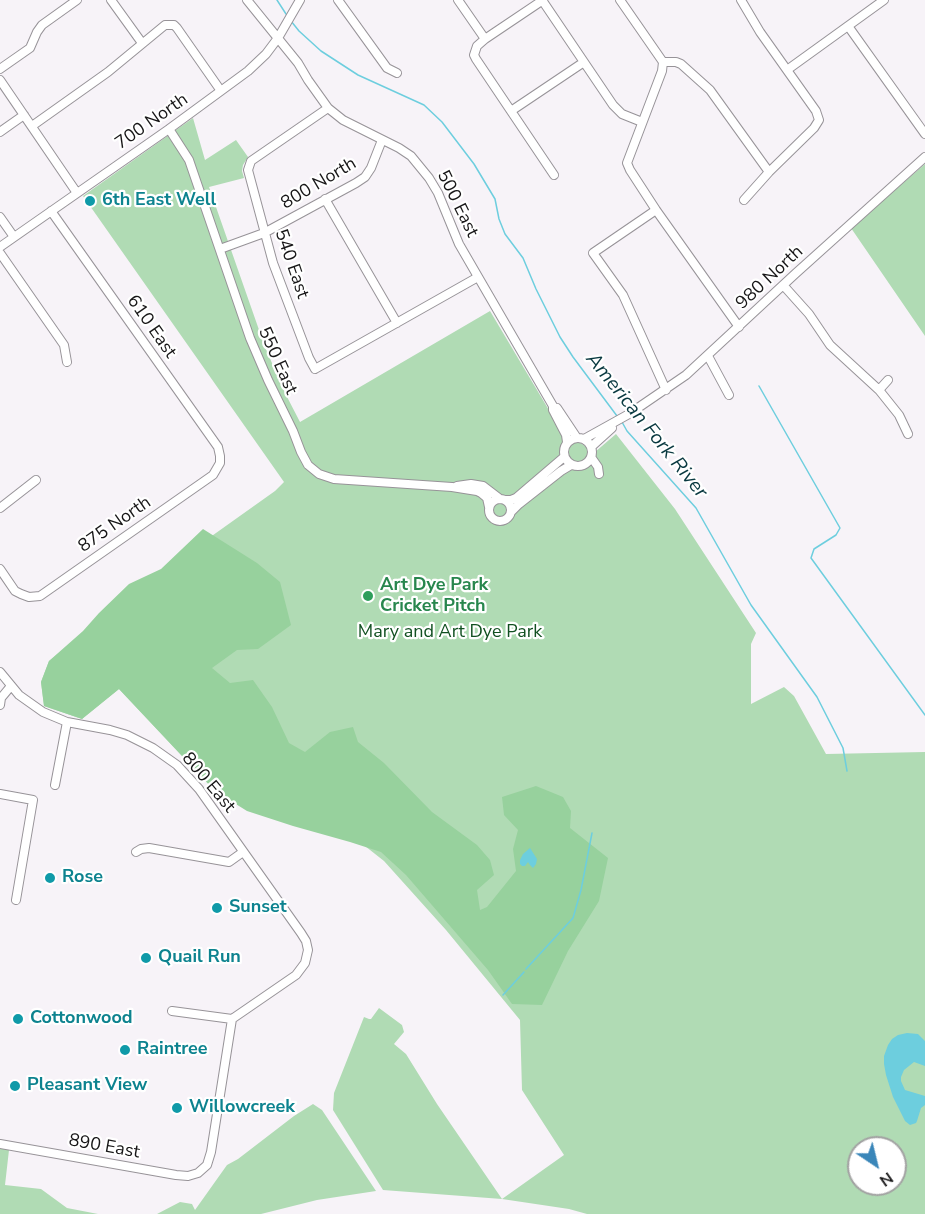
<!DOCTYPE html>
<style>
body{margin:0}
#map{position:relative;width:925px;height:1214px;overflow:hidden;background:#f7f3f8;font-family:"Nunito Sans",sans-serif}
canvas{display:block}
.north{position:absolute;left:847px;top:1136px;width:60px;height:60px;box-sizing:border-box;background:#fff;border:2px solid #a2a2a2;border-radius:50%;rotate:145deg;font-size:16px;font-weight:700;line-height:24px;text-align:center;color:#171617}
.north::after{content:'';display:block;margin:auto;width:21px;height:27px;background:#3a86b9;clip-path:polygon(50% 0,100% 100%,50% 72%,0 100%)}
</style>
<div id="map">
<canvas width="925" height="1214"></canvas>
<div class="north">N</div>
</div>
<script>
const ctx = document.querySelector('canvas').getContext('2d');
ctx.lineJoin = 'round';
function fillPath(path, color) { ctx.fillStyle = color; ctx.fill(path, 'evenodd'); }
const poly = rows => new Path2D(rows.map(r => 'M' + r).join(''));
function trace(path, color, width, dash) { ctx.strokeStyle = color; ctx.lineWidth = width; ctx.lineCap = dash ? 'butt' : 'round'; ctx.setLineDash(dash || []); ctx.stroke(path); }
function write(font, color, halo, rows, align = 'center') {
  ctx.font = font + ' "Nunito Sans",sans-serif'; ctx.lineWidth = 4.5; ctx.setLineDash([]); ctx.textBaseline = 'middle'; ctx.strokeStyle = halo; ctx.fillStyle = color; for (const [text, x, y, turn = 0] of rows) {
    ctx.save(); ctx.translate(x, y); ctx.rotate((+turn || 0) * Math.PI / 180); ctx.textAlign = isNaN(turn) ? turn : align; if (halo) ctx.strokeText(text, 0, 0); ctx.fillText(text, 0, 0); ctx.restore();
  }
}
const green = poly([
 [193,118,205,160,236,140,248,157,243,165,242,171,244,178,209,187,265,347,285,393,300,422,490,311,562,432,595,452,616,434,675,509,756,633,751,644,751,704,784,687,794,696,826,754,925,752,925,1214,587,1214,569,1209,502,1199,383,1190,333,1110,334,1093,364,1017,369,1019,371,1019,379,1008,402,1025,404,1032,394,1044,406,1054,437,1104,502,1199,564,1155,522,1090,520,1020,446,930,384,861,351,835,215,791,119,689,82,719,44,706,41,682,49,661,171,565,275,491,284,482,83,196],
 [859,1148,895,1148,895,1184,859,1184],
 [925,164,925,336,851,228],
 [313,1104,322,1110,376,1191,317,1200,261,1214,157,1214,180,1202,192,1204,195,1210,227,1165,238,1159,294,1116],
 [0,1148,9,1150,5,1185,41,1189,67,1208,98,1214,0,1214]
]);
const forest = poly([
 [203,529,257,563,280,582,291,625,258,649,237,650,212,668,230,683,253,680,272,707,289,743,305,752,330,732,353,727,358,742,384,763,432,812,477,845,490,860,494,875,477,890,480,910,487,907,516,871,513,849,518,830,504,815,502,797,536,786,563,797,571,811,570,828,608,858,599,901,568,951,542,1005,512,1004,488,970,406,875,381,852,350,842,293,826,247,811,215,791,119,689,82,719,44,706,41,682,49,661,83,631,99,613,129,584,161,569]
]);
const water = poly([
 [530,848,537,859,536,864,533,868,530,865,528,862,525,866,522,866,520,864,520,860,523,854],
 [907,1033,918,1034,925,1041,925,1066,914,1062,904,1070,901,1077,901,1081,905,1090,925,1096,925,1105,921,1108,917,1121,916,1123,910,1125,905,1121,893,1097,886,1075,884,1064,884,1056,888,1045,892,1039,898,1035]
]);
const stream = poly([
 [277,0,286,14],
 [291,21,299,31,321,51,358,75,424,105,442,122,474,164,495,199,499,219,505,234,523,258,536,289,560,337,573,357,617,416],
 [759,386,840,528,836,535,814,549,811,558,925,715],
 [622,422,627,431,696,508,751,605,817,697,843,748,847,771],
 [526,969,573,918,581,890,592,833],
 [503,995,524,972]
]);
const minor = poly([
 [111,0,142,43],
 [247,0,298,63,308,80,328,108,343,120,399,148,411,156,429,178,438,193,459,244,553,406,553,410,566,435,567,442],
 [338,0,387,68,397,73],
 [458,0,485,39],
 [542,0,613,105,622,114,642,122],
 [543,0,485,39,477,46,474,55,476,59,554,175],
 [620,0,663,62],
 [741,0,760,32,816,111,819,120,814,128,769,172,744,200],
 [848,26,925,134],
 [663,62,662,71,627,163,630,170,656,210,739,327],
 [663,62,676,62,681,64,710,90,769,172],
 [0,69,30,48,37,32,42,25,77,0],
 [787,70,884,0],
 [0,80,77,193],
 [328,108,251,161,248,170,273,263,309,358,315,369,478,277],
 [511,111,584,62],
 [32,126,108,72,165,25,174,25,177,28,221,91],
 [169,129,189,160,250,338,268,380,293,431,301,452,308,465,319,474,334,479,452,487,477,491,481,493,487,498,489,507],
 [0,132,24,115],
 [325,199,397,323],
 [656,210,593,253,623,295,666,390],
 [0,217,14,237],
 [0,247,169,129,248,71,266,54,278,38,300,0],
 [220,249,264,233,356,183,365,177,371,168,382,140],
 [0,253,64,345,67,362],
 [783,285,809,314,830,345,879,390,899,415,908,434],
 [708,356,729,395],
 [879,390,888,380],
 [557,408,577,438],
 '564 452a14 14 0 1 1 28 0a14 14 0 1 1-28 0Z',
 [584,439,629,414,686,375,795,274,925,157],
 [591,447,612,428],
 [591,457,598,467,599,474],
 [457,486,471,484,483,486,500,499],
 '489 510a11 11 0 1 1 22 0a11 11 0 1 1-22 0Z',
 [505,500,511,500,516,498,564,457],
 [0,508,36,480],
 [511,512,519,504,561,471,571,465],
 [0,569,15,591,21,594,29,597,40,596,213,475,220,463,220,456,218,447,51,211],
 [0,672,19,695,43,712,67,722,110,730,127,735,153,748,177,765,199,789,301,933,306,941,308,950,305,963,296,975,232,1019,211,1152,207,1165,198,1173,188,1176,176,1175,0,1144],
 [0,705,1,698,11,686],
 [55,785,67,722],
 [0,794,33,800,16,900],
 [136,852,141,849,149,848,229,862,243,852],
 [172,1011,232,1019]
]);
const markers = [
 [90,201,6,"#0f9aa8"],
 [368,596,6,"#2e9e5b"],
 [50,878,6,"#0f9aa8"],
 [217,908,6,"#0f9aa8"],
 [146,958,6,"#0f9aa8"],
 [18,1019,6,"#0f9aa8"],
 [125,1050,6,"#0f9aa8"],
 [15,1086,6,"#0f9aa8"],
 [177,1108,6,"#0f9aa8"]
];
const streetNames = [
 ["700 North",152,122,-35],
 ["800 North",319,184,-31],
 ["500 East",457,204,64],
 ["540 East",291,264,71],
 ["980 North",770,278,-43],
 ["610 East",151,327,55],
 ["550 East",277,361,66],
 ["875 North",115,525,-35],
 ["800 East",208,783,50],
 ["890 East",104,1147,10]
];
const cultureNames = [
 ["6th East Well",102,201],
 ["Rose",62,878],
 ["Sunset",229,908],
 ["Quail Run",158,958],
 ["Cottonwood",30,1019],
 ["Raintree",137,1050],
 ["Pleasant View",27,1086],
 ["Willowcreek",189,1108]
];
const leisureNames = [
 ["Art Dye Park",380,586],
 ["Cricket Pitch",380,607]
];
const parkNames = [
 ["Mary and Art Dye Park",450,633]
];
const waterNames = [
 ["American Fork River",646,426,51]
];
fillPath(green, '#b0dbb4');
fillPath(forest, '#97d19d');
fillPath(water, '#6dcede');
trace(stream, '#6dcede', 1.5);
trace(minor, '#979398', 10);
trace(minor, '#fff', 8);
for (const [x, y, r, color] of markers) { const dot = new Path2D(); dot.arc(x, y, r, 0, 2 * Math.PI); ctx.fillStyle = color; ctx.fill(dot); trace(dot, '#fff', 2); }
write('18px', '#171617', '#fff', streetNames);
write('bold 18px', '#0d838f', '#fff', cultureNames, 'left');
write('bold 18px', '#27864d', '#fff', leisureNames, 'left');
write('18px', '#115021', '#fff', parkNames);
write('italic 20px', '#093940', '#fff', waterNames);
</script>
